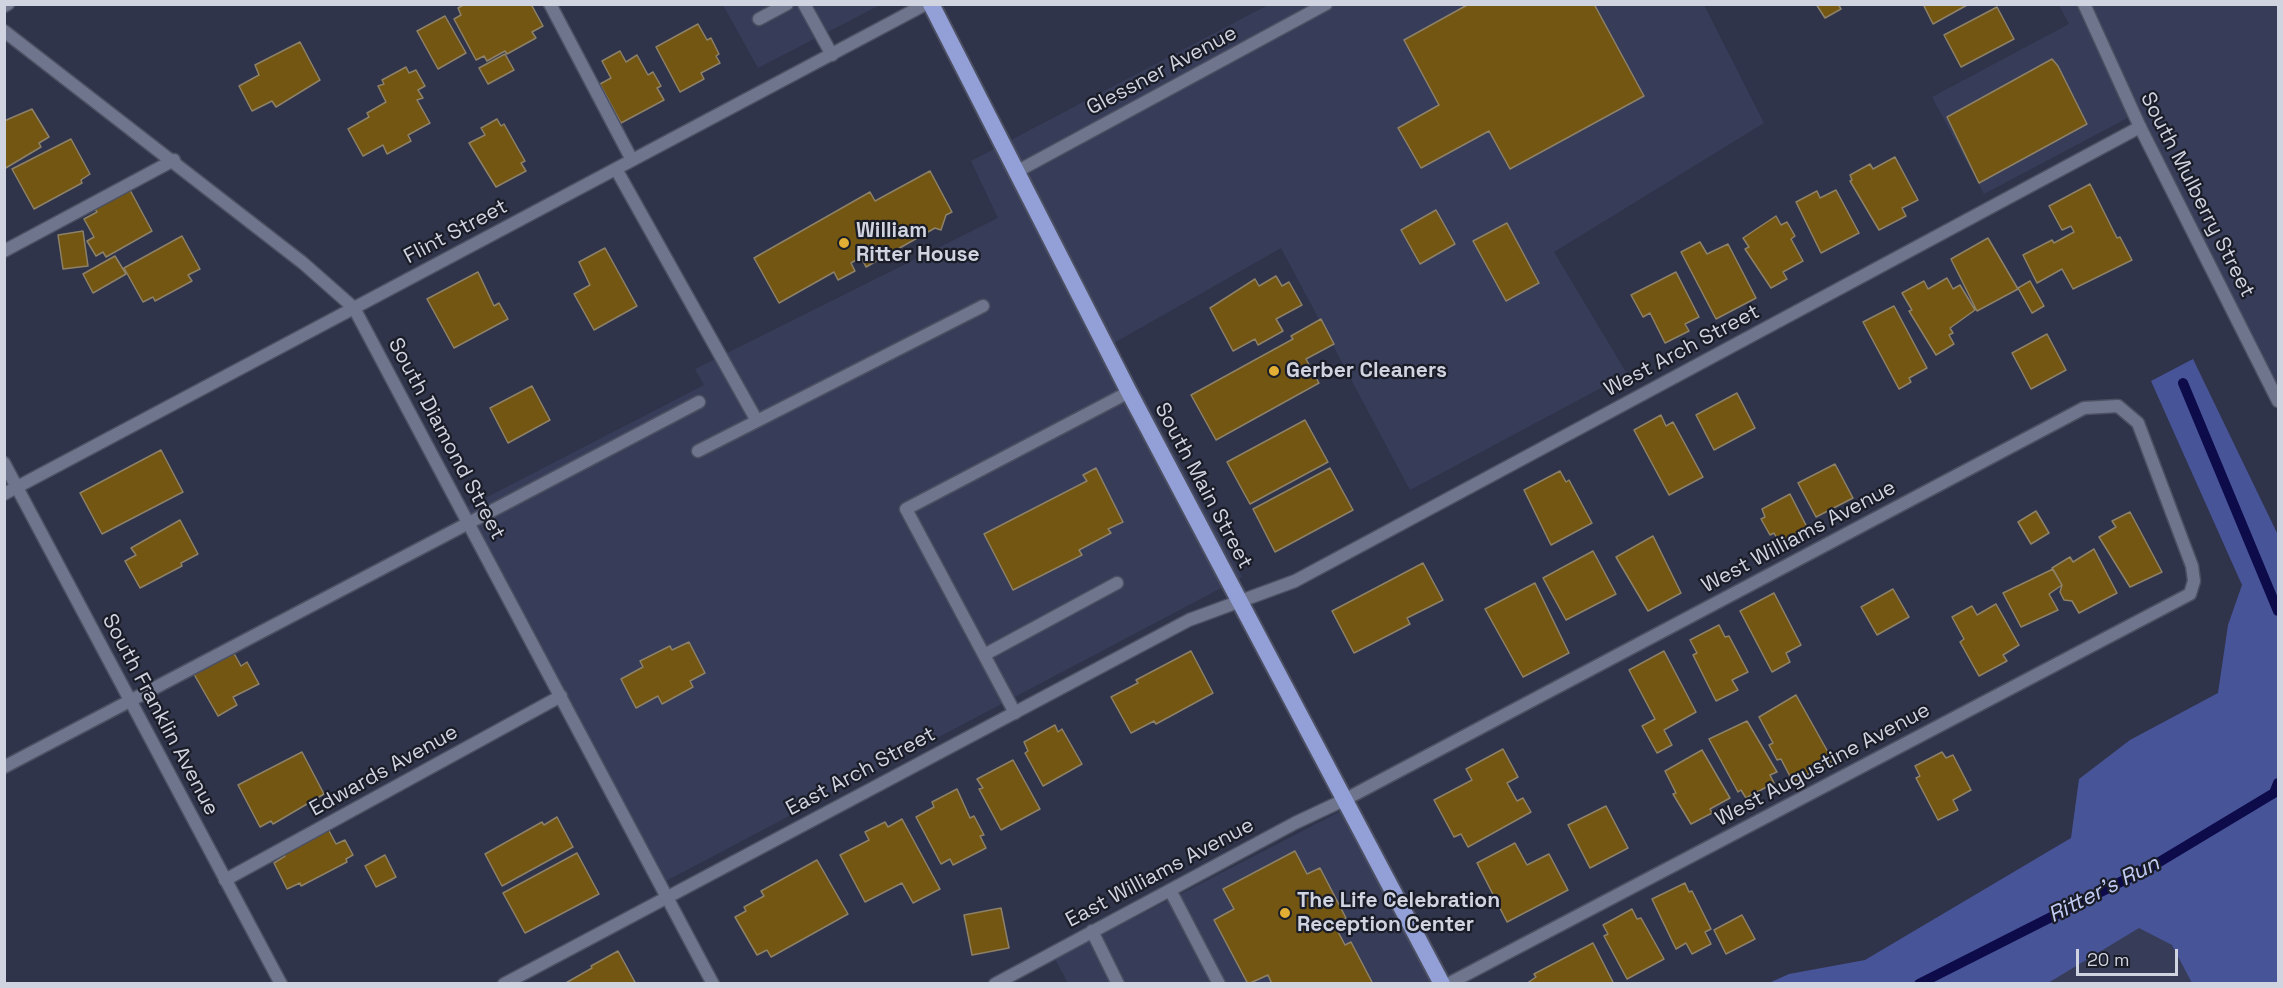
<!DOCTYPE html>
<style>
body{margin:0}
#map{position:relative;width:2283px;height:988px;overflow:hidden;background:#2f344a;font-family:"Space Grotesk",sans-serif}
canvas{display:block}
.frame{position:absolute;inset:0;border:6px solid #d0d4e1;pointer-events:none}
.scale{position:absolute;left:2076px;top:949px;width:102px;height:27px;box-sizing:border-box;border:3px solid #d0d4e1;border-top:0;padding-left:8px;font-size:18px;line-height:21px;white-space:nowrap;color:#d0d4e1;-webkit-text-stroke:4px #1a1d27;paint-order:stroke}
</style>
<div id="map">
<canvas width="2283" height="988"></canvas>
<div class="frame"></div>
<div class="scale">20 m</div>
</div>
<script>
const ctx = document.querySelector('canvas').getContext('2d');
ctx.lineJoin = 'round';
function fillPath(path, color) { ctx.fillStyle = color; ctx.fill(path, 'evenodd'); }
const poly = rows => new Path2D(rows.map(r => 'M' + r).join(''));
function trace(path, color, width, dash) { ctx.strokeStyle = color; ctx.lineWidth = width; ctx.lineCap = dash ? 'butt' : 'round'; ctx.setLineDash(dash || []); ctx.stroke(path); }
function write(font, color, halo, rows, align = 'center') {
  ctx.font = font + ' "Space Grotesk",sans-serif'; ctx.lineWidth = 4.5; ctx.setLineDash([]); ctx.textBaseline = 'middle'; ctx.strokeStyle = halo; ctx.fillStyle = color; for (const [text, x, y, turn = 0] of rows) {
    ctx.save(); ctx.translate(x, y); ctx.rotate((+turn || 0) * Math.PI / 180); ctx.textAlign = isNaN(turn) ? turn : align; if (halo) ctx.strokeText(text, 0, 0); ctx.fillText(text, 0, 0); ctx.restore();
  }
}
const built = poly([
 [723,5,880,5,758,68],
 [1268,5,1704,5,1764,123,1554,252,1627,374,1410,490,1281,248,1114,343,1242,577,666,881,466,508,704,385,695,369,998,218,971,161],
 [2059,5,2278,5,2278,394,2131,116,1984,194,1932,97,2069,24],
 [1343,810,1433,983,1068,983,1055,959],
 [2278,822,2278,983,2018,983]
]);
const green = poly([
 [2193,359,2278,535,2278,983,2192,983,2172,945,2139,928,2048,983,1769,983,1789,974,1865,960,2071,838,2079,779,2130,740,2218,693,2228,625,2242,585,2151,381]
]);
const stream = poly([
 [2183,383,2278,611],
 [1919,984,2156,864,2274,793,2278,783]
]);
const building = poly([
 [465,4,531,4,543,26,532,32,536,38,507,54,505,51,487,61,484,56,476,60,454,19,461,15,458,8,465,4],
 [1469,4,1594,4,1644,96,1510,169,1489,131,1421,168,1398,128,1439,105,1404,40,1469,4],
 [1816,4,1838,4,1841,9,1825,18,1816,4],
 [1923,4,1969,4,1933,24,1923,4],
 [1997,7,2014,39,1961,67,1944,35,1997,7],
 [445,16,466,53,438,69,417,31,445,16],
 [698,24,707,40,711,38,719,54,716,56,720,63,701,73,704,79,680,92,656,47,698,24],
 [300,42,320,80,276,107,272,101,252,111,239,86,259,75,255,65,300,42],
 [620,51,626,62,637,55,648,75,653,72,661,86,657,88,664,100,621,123,600,84,611,78,602,61,620,51],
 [505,54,514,70,488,84,479,68,505,54],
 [2052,59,2058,66,2087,124,1979,183,1947,117,2052,59],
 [406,67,409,73,416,70,425,86,418,90,423,98,417,100,430,123,408,135,411,141,387,154,383,145,363,156,348,129,369,117,367,113,386,102,378,86,384,84,382,80,406,67],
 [32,109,49,137,39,143,41,147,4,169,4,121,32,109],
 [497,119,501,126,504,124,525,161,521,163,526,171,496,187,469,143,485,135,481,128,497,119],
 [71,139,90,174,81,180,82,183,34,209,12,169,71,139],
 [1895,157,1918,200,1902,208,1906,216,1879,230,1850,181,1852,180,1850,175,1870,164,1873,169,1895,157],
 [930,171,952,212,946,215,941,230,935,228,866,267,861,257,851,263,855,271,838,280,834,272,779,303,754,258,870,192,875,201,930,171],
 [2090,184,2117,238,2120,237,2132,260,2073,289,2062,269,2037,283,2023,255,2052,240,2054,243,2074,232,2071,226,2062,230,2049,206,2090,184],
 [130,190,152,231,106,257,103,252,96,256,87,241,94,237,84,219,97,212,95,209,130,190],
 [1836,190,1859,233,1821,253,1796,202,1817,191,1820,198,1836,190],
 [1436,210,1455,244,1420,264,1401,230,1436,210],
 [1776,216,1781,225,1787,222,1795,236,1791,239,1803,261,1783,272,1787,279,1771,288,1745,249,1749,247,1743,238,1776,216],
 [1507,223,1539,283,1506,301,1473,241,1507,223],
 [83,231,88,266,63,269,58,235,83,231],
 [182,236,200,269,188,275,192,281,155,301,153,297,143,302,124,268,182,236],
 [1988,238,2018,289,1977,311,1951,259,1988,238],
 [1700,242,1707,254,1728,244,1756,298,1716,319,1681,252,1700,242],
 [605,248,637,306,594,330,574,294,590,285,579,262,605,248],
 [115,256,126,274,93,293,83,274,115,256],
 [478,272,494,306,499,303,508,319,454,348,427,299,478,272],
 [1676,272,1699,317,1685,324,1689,331,1665,343,1650,313,1643,317,1631,295,1676,272],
 [1276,276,1282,286,1289,282,1302,305,1276,319,1283,331,1258,345,1255,339,1233,351,1210,308,1255,279,1259,286,1276,276],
 [1947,278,1953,289,1960,285,1975,310,1950,328,1953,333,1949,335,1954,344,1936,355,1909,311,1912,310,1902,293,1924,281,1928,289,1947,278],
 [2030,281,2044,306,2032,313,2018,288,2030,281],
 [1894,306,1927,368,1909,378,1911,382,1899,389,1863,322,1894,306],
 [1321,319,1334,344,1306,359,1319,383,1216,440,1191,395,1293,339,1291,336,1321,319],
 [2047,334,2066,370,2031,389,2012,353,2047,334],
 [532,386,550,420,508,443,490,408,532,386],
 [1737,393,1755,428,1714,450,1696,415,1737,393],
 [1661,415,1666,426,1673,422,1703,477,1669,495,1634,430,1661,415],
 [1305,420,1328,462,1250,504,1227,462,1305,420],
 [161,450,183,492,102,534,80,493,161,450],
 [1835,464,1853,498,1816,517,1798,483,1835,464],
 [1096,468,1123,522,1108,529,1111,533,1079,550,1082,555,1013,590,984,534,1087,481,1083,475,1096,468],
 [1330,468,1353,510,1275,552,1253,509,1330,468],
 [1560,471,1566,482,1569,480,1592,523,1551,545,1524,490,1560,471],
 [1790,494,1809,531,1781,546,1774,533,1770,535,1761,519,1765,517,1762,509,1790,494],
 [2036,511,2049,533,2031,544,2018,522,2036,511],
 [2130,512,2162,572,2130,587,2099,537,2116,527,2112,521,2130,512],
 [180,520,198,554,181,563,182,566,140,588,125,561,136,555,131,548,180,520],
 [1653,536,1681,593,1648,611,1616,557,1653,536],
 [2094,549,2117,593,2079,613,2072,601,2064,600,2060,592,2062,585,2052,568,2070,557,2073,562,2094,549],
 [1593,551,1616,594,1566,620,1543,578,1593,551],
 [1423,563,1443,600,1407,618,1410,624,1354,653,1332,611,1423,563],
 [2053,569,2062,585,2049,594,2058,610,2021,627,2003,593,2053,569],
 [1535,583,1569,653,1523,677,1485,609,1535,583],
 [1893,589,1909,617,1877,635,1861,607,1893,589],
 [1774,593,1801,645,1786,653,1790,662,1772,672,1740,611,1774,593],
 [1996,604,2019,645,2003,655,2007,661,1979,676,1960,642,1964,639,1952,617,1972,606,1977,615,1996,604],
 [1719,625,1725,637,1729,636,1748,672,1732,680,1738,690,1716,701,1693,655,1697,653,1690,640,1719,625],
 [689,642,705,673,690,681,693,687,662,704,658,696,636,708,621,679,643,667,640,661,670,646,672,650,689,642],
 [231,648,241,666,247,662,259,684,233,697,237,705,218,716,191,669,231,648],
 [1191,651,1213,693,1156,724,1154,721,1131,733,1111,697,1138,683,1136,680,1191,651],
 [1664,651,1696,712,1664,730,1672,745,1657,753,1642,726,1655,719,1629,670,1664,651],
 [1796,695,1833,761,1793,782,1781,759,1777,760,1769,745,1773,743,1759,717,1796,695],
 [1747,721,1777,772,1770,775,1774,783,1746,798,1741,790,1738,792,1709,739,1747,721],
 [1055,725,1058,732,1062,729,1082,764,1043,786,1025,753,1028,751,1024,742,1055,725],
 [1503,749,1518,777,1507,783,1517,801,1523,798,1531,812,1468,847,1461,834,1454,837,1434,800,1472,780,1466,769,1503,749],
 [1702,750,1730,798,1710,809,1712,813,1691,824,1673,794,1676,793,1665,771,1702,750],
 [302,752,324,794,273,824,271,821,260,827,238,785,302,752],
 [1942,752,1946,758,1953,755,1971,790,1953,800,1958,810,1938,820,1916,778,1920,776,1915,766,1942,752],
 [1013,760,1040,809,1001,830,979,789,983,788,977,779,1013,760],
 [957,789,970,818,974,816,984,835,980,836,986,848,953,865,950,859,941,864,916,817,934,807,932,802,957,789],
 [1606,806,1628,848,1590,868,1568,825,1606,806],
 [557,817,573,847,502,886,485,854,542,822,544,825,557,817],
 [902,819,940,889,913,903,902,883,865,902,840,855,869,840,865,832,885,822,888,827,902,819],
 [328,829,336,844,345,840,353,855,346,859,347,862,301,886,300,883,287,889,274,863,285,856,284,853,328,829],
 [1515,843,1527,865,1549,854,1568,890,1507,922,1477,863,1515,843],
 [1295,851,1307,874,1320,868,1346,918,1334,924,1345,945,1351,942,1373,984,1272,984,1268,975,1248,984,1214,920,1234,909,1223,889,1295,851],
 [577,853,599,894,525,933,503,893,577,853],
 [385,855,396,877,376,887,365,866,385,855],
 [817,860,848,914,771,957,767,950,757,955,735,917,746,911,744,907,764,896,761,891,817,860],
 [1685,883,1689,892,1692,891,1711,929,1705,932,1711,944,1692,954,1686,943,1676,949,1652,899,1685,883],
 [1001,908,1009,948,972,955,964,915,1001,908],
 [1632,909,1637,919,1641,918,1664,959,1627,979,1604,936,1608,934,1603,925,1632,909],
 [1742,915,1755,939,1726,954,1714,930,1742,915],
 [1593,943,1614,984,1526,984,1536,977,1534,974,1593,943],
 [618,951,636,984,564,984,592,968,591,966,618,951]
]);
const service = poly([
 [804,4,832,55],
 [759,19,787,4],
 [616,169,757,421],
 [4,251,174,160],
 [698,451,983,306],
 [984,655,1117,583],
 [1015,713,906,509,1129,392],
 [4,767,699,402],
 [225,880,561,696],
 [1170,890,1219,984],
 [1092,931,1118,984],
 [995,984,1295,823,1344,800]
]);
const minor = poly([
 [550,4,632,160],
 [4,6,8,4],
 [4,463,281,984],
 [4,494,926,4],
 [1344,800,2084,408,2118,406,2138,423,2192,566,2194,581,2190,594,1448,984],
 [504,984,1189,620,1295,581,2140,127]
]);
const tertiary = poly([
 [2084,4,2140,127,2278,401],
 [4,31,303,263,354,308,713,984],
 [1016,172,1326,4]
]);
const trunk = poly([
 [931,4,1129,392,1442,984]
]);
const markers = [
 [844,243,6,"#e3ae34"],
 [1274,371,6,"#e3ae34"],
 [1285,913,6,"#e3ae34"]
];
const streetNames = [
 ["Glessner Avenue",1162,71,-28],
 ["South Mulberry Street",2197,195,63],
 ["Flint Street",456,232,-28],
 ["West Arch Street",1682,351,-28],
 ["South Diamond Street",446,439,62],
 ["South Main Street",1203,486,62],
 ["West Williams Avenue",1799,537,-28],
 ["South Franklin Avenue",160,715,62],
 ["West Augustine Avenue",1823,765,-28],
 ["Edwards Avenue",384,771,-29],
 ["East Arch Street",861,772,-28],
 ["East Williams Avenue",1160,873,-28]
];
const poiNames = [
 ["William",856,231],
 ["Ritter House",856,255],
 ["Gerber Cleaners",1286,371],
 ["The Life Celebration",1297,901],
 ["Reception Center",1297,925]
];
const waterNames = [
 ["Ritter's Run",2104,890,-27]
];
fillPath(built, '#373d59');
fillPath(green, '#485498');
trace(stream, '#0e0b4b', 10);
fillPath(building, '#735612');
trace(building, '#8d8168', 1.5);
trace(service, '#4c5062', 15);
trace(minor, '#4c5062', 15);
trace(tertiary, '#4c5062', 15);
trace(trunk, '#4c5062', 20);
trace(service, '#6e758d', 12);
trace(minor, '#6e758d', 12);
trace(tertiary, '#6e758d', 12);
trace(trunk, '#93a0d8', 16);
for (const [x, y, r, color] of markers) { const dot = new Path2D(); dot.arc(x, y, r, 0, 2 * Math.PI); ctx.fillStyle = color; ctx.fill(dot); trace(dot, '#1a1d27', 2); }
write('21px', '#d0d4e1', '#1a1d27', streetNames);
write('bold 21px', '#d0d4e1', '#1a1d27', poiNames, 'left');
write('italic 22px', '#c2ccf4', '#1a1d27', waterNames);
</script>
